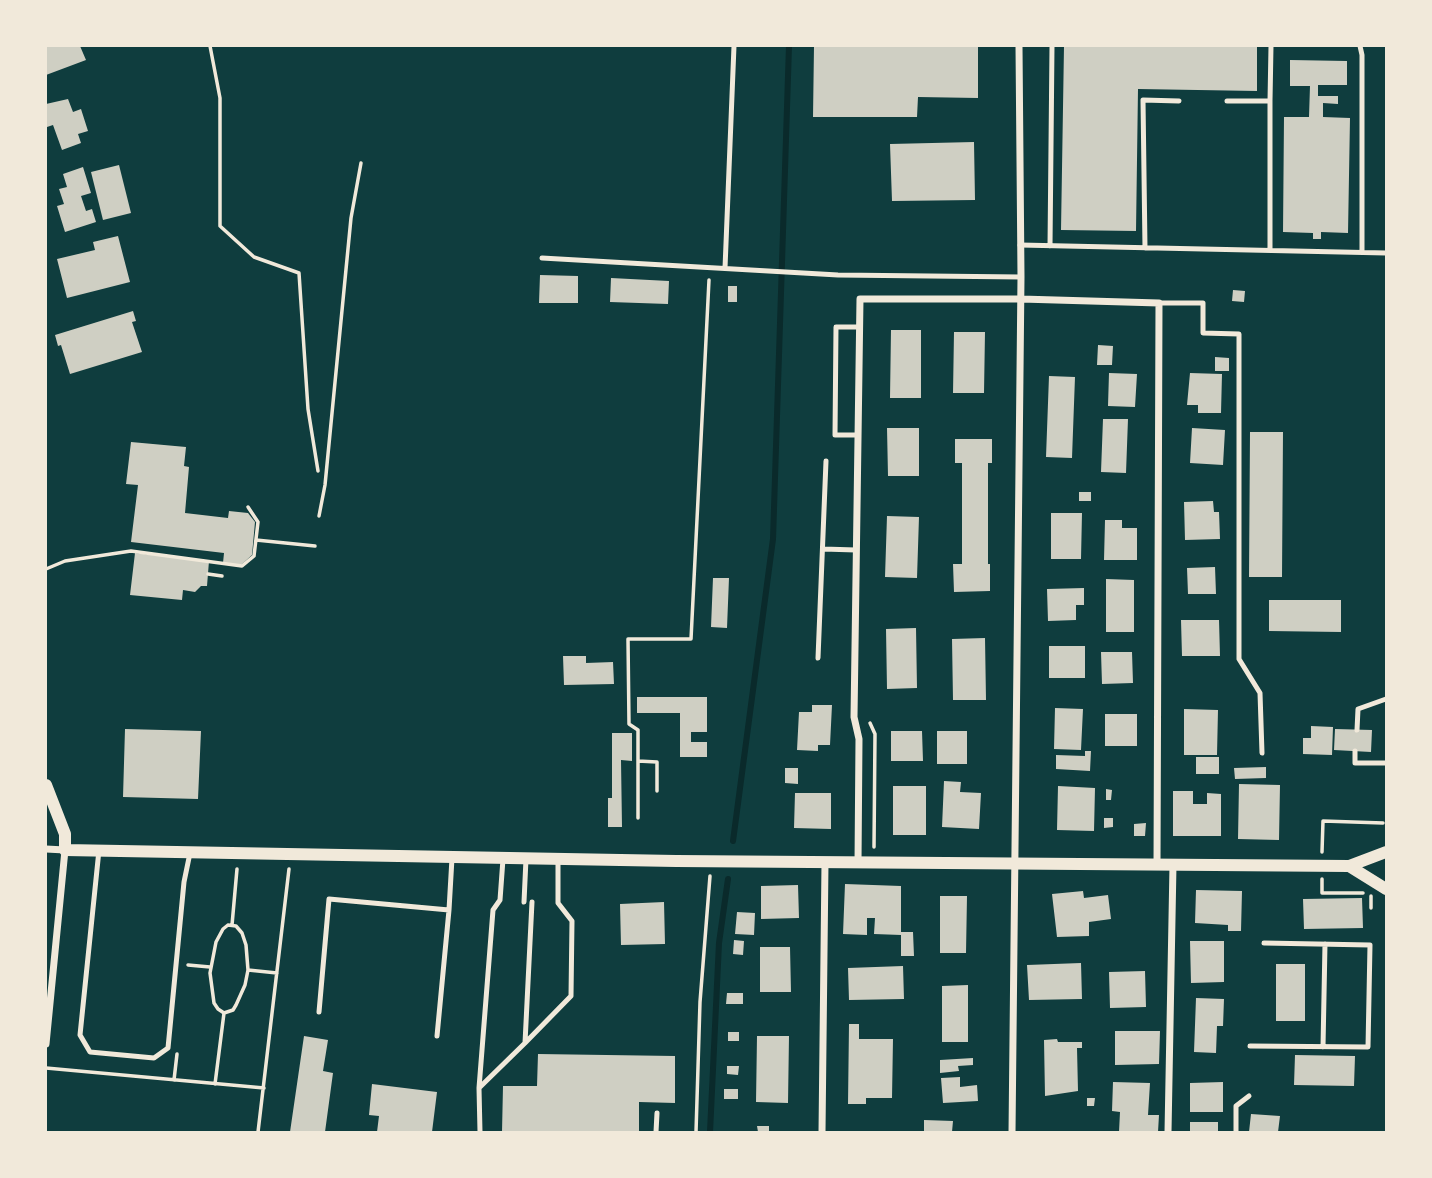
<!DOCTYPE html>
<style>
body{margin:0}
#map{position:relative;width:1432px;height:1178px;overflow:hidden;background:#0f3d3e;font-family:"Sofia Sans Condensed",sans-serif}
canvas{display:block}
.frame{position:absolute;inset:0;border:47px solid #f1e9da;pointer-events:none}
</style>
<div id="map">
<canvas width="1432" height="1178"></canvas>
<div class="frame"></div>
</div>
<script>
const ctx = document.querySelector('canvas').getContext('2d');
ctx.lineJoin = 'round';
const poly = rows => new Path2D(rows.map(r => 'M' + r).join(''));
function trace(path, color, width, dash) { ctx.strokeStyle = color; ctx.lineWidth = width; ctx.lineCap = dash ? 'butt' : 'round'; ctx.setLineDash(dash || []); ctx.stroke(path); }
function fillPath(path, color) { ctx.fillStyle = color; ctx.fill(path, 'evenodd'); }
const stream = poly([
 [733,841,773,539,789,46],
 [710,1132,719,943,728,879]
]);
const building = poly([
 [46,46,80,46,86,60,46,75],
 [814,46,978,46,978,98,918,97,917,117,813,117],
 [1064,46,1257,46,1257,91,1138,89,1136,231,1061,230],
 [1290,60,1347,61,1347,85,1318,85,1318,96,1338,96,1338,104,1323,103,1323,117,1350,118,1348,233,1321,232,1321,239,1313,239,1313,233,1283,232,1284,117,1309,117,1310,86,1290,86],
 [68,99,73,112,81,109,88,131,78,134,81,143,62,150,53,125,47,127,46,104],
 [974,142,975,200,892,201,890,144],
 [119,165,131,213,103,220,91,172],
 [83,167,91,193,81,196,86,211,92,209,96,222,65,232,57,206,64,204,59,189,67,187,63,174],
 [118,236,130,282,67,298,57,259,95,250,93,242],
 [540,275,578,276,578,303,539,303],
 [611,278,669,281,668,304,610,302],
 [728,286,737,286,737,302,728,302],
 [1233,290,1245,291,1244,302,1232,301],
 [133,311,136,321,132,322,142,352,70,374,61,345,58,346,55,335],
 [891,330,921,330,921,398,890,398],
 [954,332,985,332,984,393,953,393],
 [1098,345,1113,346,1112,365,1097,365],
 [1215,357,1229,358,1229,371,1215,371],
 [1109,373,1137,374,1135,407,1108,406],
 [1190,373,1222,374,1221,413,1198,413,1198,405,1187,405],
 [1049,376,1075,377,1072,458,1046,457],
 [1103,419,1128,419,1126,473,1101,472],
 [887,428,919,428,919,476,888,476],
 [1192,428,1225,430,1223,465,1190,463],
 [1250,432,1283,432,1282,577,1249,577],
 [955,439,992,439,992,463,988,463,988,564,990,564,990,591,954,592,953,564,962,564,962,463,955,463],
 [131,442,186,447,184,466,189,467,185,513,228,518,229,511,248,513,255,522,252,555,241,565,223,563,224,553,131,542,138,485,126,484],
 [1079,492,1091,492,1091,501,1079,501],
 [1213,501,1214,512,1219,512,1220,539,1185,540,1184,502],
 [1051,513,1082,513,1081,559,1051,559],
 [887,516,919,517,917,578,885,577],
 [1105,520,1122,520,1122,528,1137,528,1137,560,1104,560],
 [135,553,209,561,207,586,201,586,195,592,183,590,182,600,130,595],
 [1215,567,1216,594,1188,594,1187,568],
 [713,578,729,578,727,628,711,627],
 [1106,579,1134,580,1134,632,1106,632],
 [1084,588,1084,605,1076,605,1076,620,1048,621,1047,589],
 [1269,600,1341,600,1341,632,1269,631],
 [1181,620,1219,620,1220,656,1182,656],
 [916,628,917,688,887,689,886,629],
 [985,638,986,700,953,700,952,639],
 [1049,646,1085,646,1085,678,1049,678],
 [1101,652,1132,652,1133,683,1102,684],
 [563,656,586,656,586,663,613,662,614,684,564,685],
 [637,697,707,697,707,732,691,732,691,742,707,742,707,757,680,757,680,713,637,713],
 [812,705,832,705,830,745,818,745,818,751,797,750,799,712,812,712],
 [1055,708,1083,709,1081,750,1054,749],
 [1184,709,1218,710,1217,755,1184,755],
 [1105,714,1137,714,1137,746,1105,746],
 [1311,726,1333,727,1332,755,1303,754,1303,738,1311,738],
 [125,729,201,731,198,799,123,797],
 [1335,729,1372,730,1371,752,1334,750],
 [891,731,922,731,923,761,891,761],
 [937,731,967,731,967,764,937,764],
 [612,733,632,733,632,761,621,760,622,827,608,827,608,798,612,798],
 [1085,751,1091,751,1090,771,1056,769,1056,755,1085,756],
 [1196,757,1219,757,1219,774,1196,774],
 [1266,767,1266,778,1235,779,1234,768],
 [785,768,798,768,798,784,785,783],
 [944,781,961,782,960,792,981,793,979,829,942,827],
 [1239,784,1280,785,1279,840,1238,839],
 [893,786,926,786,926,835,893,835],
 [1058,786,1095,788,1094,831,1057,830],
 [1106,789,1112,790,1111,800,1106,800],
 [1173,791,1193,791,1193,804,1207,804,1207,793,1221,794,1221,836,1173,836],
 [795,793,831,793,831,829,794,828],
 [1104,818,1113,818,1113,827,1104,828],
 [1146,823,1145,836,1134,836,1134,824],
 [845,884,901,886,901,932,913,932,914,956,901,956,901,935,874,934,875,918,867,918,867,935,843,934],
 [798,885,799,918,761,919,761,886],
 [1196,890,1242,891,1241,931,1228,931,1228,925,1195,923],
 [1083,891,1084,898,1108,895,1111,919,1089,922,1089,936,1057,937,1052,894],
 [940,896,967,896,966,953,940,953],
 [1362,898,1363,928,1304,929,1303,899],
 [664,902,665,944,621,945,620,904],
 [737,912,755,913,754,935,735,934],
 [734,940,744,941,743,955,733,954],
 [1190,941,1224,941,1224,982,1191,983],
 [760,947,790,947,791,992,760,992],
 [1081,963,1082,999,1029,1000,1027,965],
 [1276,964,1305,964,1305,1021,1276,1021],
 [903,966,904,999,849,1000,848,968],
 [1145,971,1146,1007,1110,1008,1109,972],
 [968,985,968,1042,942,1042,942,986],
 [727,993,743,993,743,1004,726,1004],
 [1196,998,1224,999,1223,1026,1217,1026,1216,1053,1194,1052],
 [849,1024,859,1024,859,1039,893,1039,892,1098,866,1098,866,1104,848,1104],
 [1115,1031,1160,1031,1159,1064,1115,1065],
 [728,1032,739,1032,739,1041,728,1041],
 [304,1036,328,1040,323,1071,333,1073,325,1132,290,1132],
 [757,1036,789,1036,788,1103,756,1102],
 [1057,1039,1058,1042,1082,1042,1082,1048,1077,1048,1078,1091,1045,1096,1044,1040],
 [538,1054,675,1056,675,1103,639,1102,639,1132,502,1132,503,1086,537,1086],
 [1295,1055,1355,1056,1354,1086,1294,1085],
 [973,1058,973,1065,958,1066,959,1071,940,1073,940,1060],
 [727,1066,739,1066,738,1075,727,1074],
 [960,1077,960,1087,977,1085,978,1101,943,1103,941,1078],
 [1113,1082,1150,1083,1148,1115,1159,1115,1158,1132,1119,1132,1120,1112,1112,1111],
 [1223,1082,1223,1112,1190,1112,1190,1083],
 [372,1084,437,1092,432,1132,377,1132,379,1116,369,1115],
 [724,1089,738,1089,738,1099,724,1099],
 [1087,1098,1095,1098,1094,1106,1087,1106],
 [1251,1114,1280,1116,1278,1132,1249,1132],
 [924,1120,953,1121,952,1132,924,1132],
 [1190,1122,1218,1122,1218,1132,1190,1132],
 [757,1126,769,1126,769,1132,758,1132]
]);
const path = poly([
 [210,46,220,98,220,226,254,257,299,273,308,409,318,471],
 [319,516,325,485,351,218,361,163],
 [256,540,315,546],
 [46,569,65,561,131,551,242,566,254,556,258,522,248,507],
 [208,574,222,576],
 [870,723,875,734,874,847],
 [638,761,657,762,657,791],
 [638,818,638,730,629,724,628,639,691,639,709,280],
 [1322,852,1323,821,1383,823],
 [1322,879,1322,893,1363,893],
 [1371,908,1371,896],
 [228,925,236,926,242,933,246,945,248,970,245,985,236,1005,233,1010,224,1013,218,1009,214,1003,210,973,216,942,223,929,228,925],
 [232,925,237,869],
 [188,965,210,967],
 [248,970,277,973],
 [46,1068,264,1088],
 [174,1080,177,1054],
 [215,1084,224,1013],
 [258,1132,289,869],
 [696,1132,700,1002,710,876]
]);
const service = poly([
 [1360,46,1362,55,1362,252],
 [1227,101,1270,101,1270,250],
 [1270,101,1271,46],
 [1020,245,1386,253],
 [1050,246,1052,46],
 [1145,248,1143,100,1179,101],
 [542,258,838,275,1021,277],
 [725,268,734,46],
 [1159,303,1203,303,1203,333,1239,334,1239,659,1260,693,1262,753],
 [858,435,835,435,836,327,859,327],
 [823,549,856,550],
 [818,658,826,461],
 [1357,730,1358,709,1386,699],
 [1355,751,1355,763,1386,763],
 [99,850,80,1035,90,1052,154,1058,168,1048,184,882,190,853],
 [503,859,500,900,493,910,479,1088,525,1043,532,902],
 [524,902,526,859],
 [449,910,452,858],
 [319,1012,329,899,449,910,437,1036],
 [525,1043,571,996,572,921,558,903,558,860],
 [1250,1046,1368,1047,1370,945,1264,943],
 [1323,1047,1325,944],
 [479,1088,480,1132],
 [656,1132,657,1113],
 [1236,1132,1236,1106,1249,1096]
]);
const minor = poly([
 [46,849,65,850,46,1044],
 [858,863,859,739,854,717,860,299,1021,299,1159,303,1157,865],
 [822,1132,825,863],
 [1012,1132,1021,277,1019,46],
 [1168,1132,1173,865]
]);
const tertiary = poly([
 [46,785,65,834,65,850,676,861,1349,866,1386,852],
 [1349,866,1386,889]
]);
trace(stream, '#0a2a2b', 6);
fillPath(building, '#cfcfc3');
trace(path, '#f1e9da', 3.5);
trace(service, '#f1e9da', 5);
trace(minor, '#f1e9da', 7);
trace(tertiary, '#f1e9da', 12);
</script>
